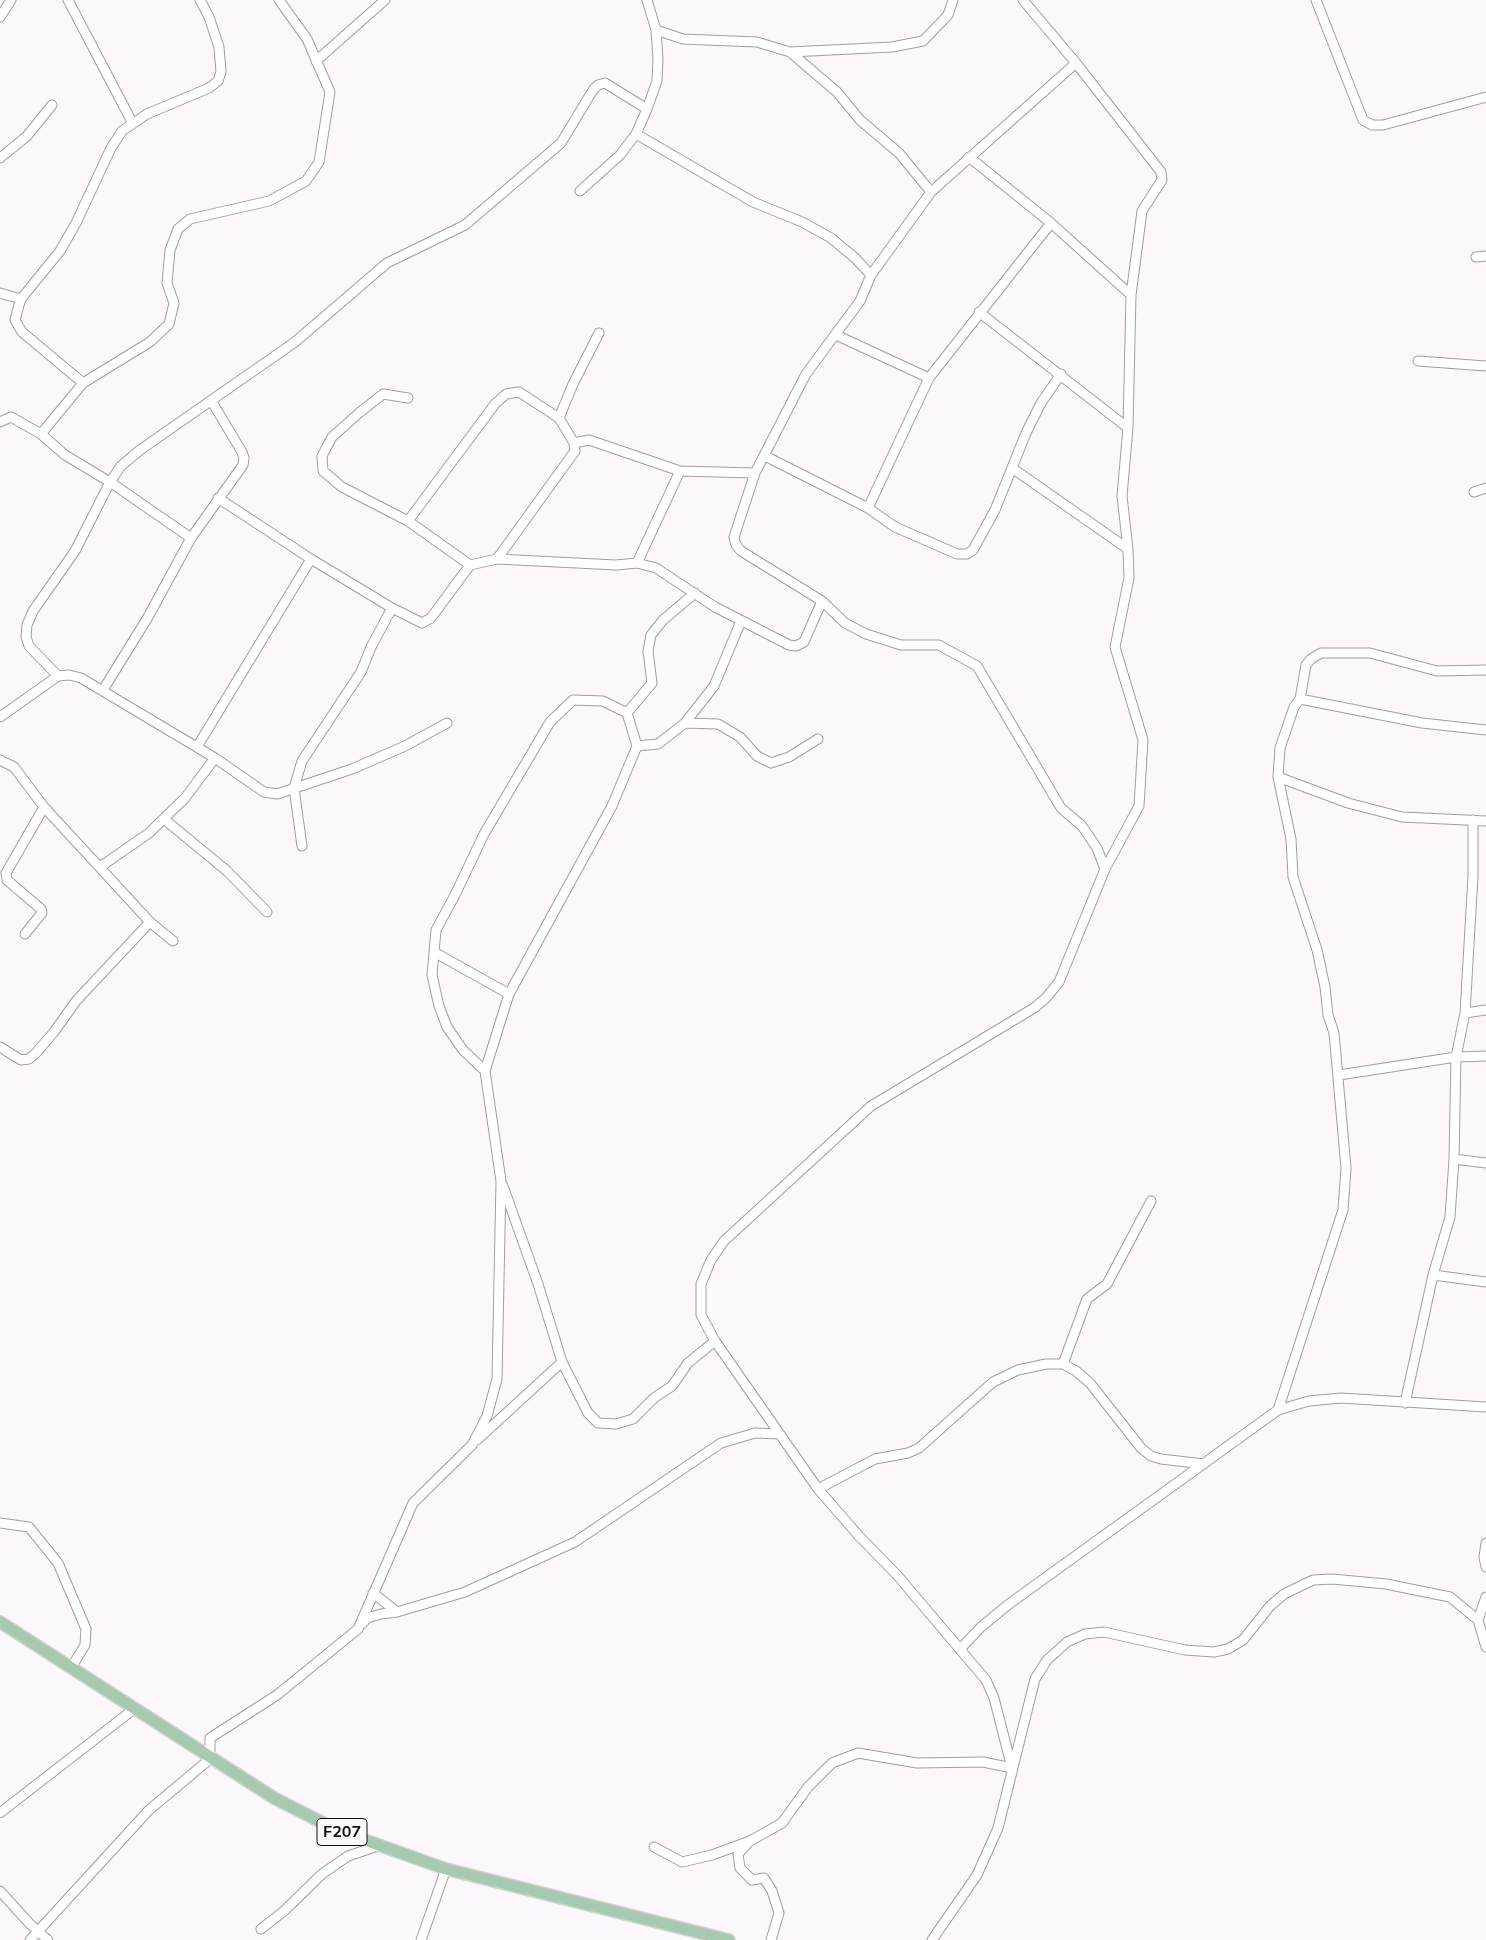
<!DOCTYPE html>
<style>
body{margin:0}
canvas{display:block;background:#fcf7fa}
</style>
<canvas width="1486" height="1940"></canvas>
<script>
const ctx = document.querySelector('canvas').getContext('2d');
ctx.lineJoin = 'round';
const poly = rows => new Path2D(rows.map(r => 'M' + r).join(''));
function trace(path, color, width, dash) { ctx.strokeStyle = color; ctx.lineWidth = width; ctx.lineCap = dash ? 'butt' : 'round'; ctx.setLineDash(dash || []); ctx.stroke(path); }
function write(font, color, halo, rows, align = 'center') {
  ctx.font = font + ' Mulish,sans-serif'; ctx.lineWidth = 4.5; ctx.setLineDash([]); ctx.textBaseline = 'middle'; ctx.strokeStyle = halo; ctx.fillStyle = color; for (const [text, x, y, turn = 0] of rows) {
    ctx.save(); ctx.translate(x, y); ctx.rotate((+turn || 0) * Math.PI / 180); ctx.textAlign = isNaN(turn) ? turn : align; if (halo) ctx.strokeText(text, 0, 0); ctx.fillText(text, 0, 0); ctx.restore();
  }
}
const minor = poly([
 [68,0,132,122],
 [1316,0,1363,120,1372,125,1383,125,1486,97],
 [0,17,11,0],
 [656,30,683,39,757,42,790,52,837,92,860,120,899,153,931,192],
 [790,52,892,47,923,41,948,15,953,0],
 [316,61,385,0],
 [1076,63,931,192,871,275,860,301,806,374,755,473,734,537,736,545,741,551,822,601,845,623,866,634,901,645,939,645,977,666,1061,808,1082,826,1097,848,1105,869],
 [636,134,753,202,802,222,831,238,855,258,871,275],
 [969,157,1051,223,1131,295],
 [0,158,27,136,52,105],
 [580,191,620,155,636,134,647,109,657,81,658,59,656,30,647,0],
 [1476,257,1486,256],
 [0,293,21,299],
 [979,312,1128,428],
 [836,335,929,378],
 [1418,361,1486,366],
 [83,383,22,332,15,320,19,305,21,299,60,251,76,223,111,148,122,131,147,114,209,88,218,81,221,72,219,47,209,17,200,0],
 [408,398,383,394,359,413,332,437,322,456,323,471,342,487,408,521,470,565],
 [0,422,11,417,41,434,65,455,110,482,191,538],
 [41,434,83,383,150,342,169,324,174,303,167,283,170,250,178,229,190,219,269,201,306,181,319,162,330,92,307,39,279,0],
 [574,443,559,418,573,384,599,333],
 [765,456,868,508,895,527,957,554,967,554,973,550,995,510,1026,433,1041,403,1061,374],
 [1012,468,1128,549],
 [1474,492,1486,488],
 [218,498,311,559,392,608,422,623,431,618,470,565,497,559,616,565,637,563,656,568,715,607,789,645,796,646,804,642,822,601],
 [868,508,929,378,1051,223],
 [408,521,495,404,506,394,519,392,559,418],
 [497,559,575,451,574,443,589,440,680,471,755,473],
 [637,563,680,471],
 [58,676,29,646,26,637,27,625,33,611,75,551,110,482,121,466,140,450,295,342,387,263,465,225,561,143,593,90,598,85,605,83,647,109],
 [103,690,148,617,191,538,243,465,244,458,242,452,212,402],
 [1300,699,1422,723,1486,730],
 [627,713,652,683,648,651,651,635,663,620,695,593],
 [0,717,58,676,69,675,81,678,215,758,264,792,277,794,352,769,405,746,447,723],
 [685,723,718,724,740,737,757,756,771,763,789,757,818,739],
 [637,746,658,744,685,723,714,686,741,621],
 [197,747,311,559],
 [0,760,14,767,44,807,150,922,173,941],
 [1278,777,1348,803,1402,817,1486,821],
 [164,819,227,871,267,912],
 [302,846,294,788,302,761,361,672,371,647,392,608],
 [100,867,149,833,185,798,215,758],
 [25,934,42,913,41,909,7,880,6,873,44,807],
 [434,952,509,994,612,806,637,746,627,713,603,701,573,700,550,722,484,834,455,895,436,930,432,975,439,1006,447,1027,463,1050,485,1071],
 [1465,1013,1486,1010],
 [0,1047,21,1060,29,1059,35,1054,54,1032,76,1001,150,922],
 [1339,1075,1456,1057,1486,1056],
 [1454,1159,1486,1163],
 [503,1186,538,1284,562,1362,588,1413,598,1423,616,1424,633,1419,654,1398,672,1386,688,1363,715,1341],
 [1433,1275,1486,1282],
 [1063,1364,1087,1299,1107,1284,1151,1201],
 [1405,1403,1433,1275,1450,1217,1454,1159,1456,1057,1465,1013,1473,876,1473,820],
 [1278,1410,1343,1210,1346,1168,1334,1033,1328,1015,1325,987,1317,950,1293,877,1291,839,1278,777,1280,748,1294,707,1300,699,1306,665,1311,659,1321,653,1370,653,1437,671,1486,670],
 [477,1440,562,1362],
 [818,1489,875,1459,908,1453,919,1448,993,1382,1018,1370,1046,1364,1063,1364,1076,1371,1090,1383,1141,1448,1151,1456,1161,1459,1204,1464],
 [0,1523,29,1527,58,1563,86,1629,85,1645,71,1668],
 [1486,1543,1484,1557,1486,1567],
 [373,1593,397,1612],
 [1478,1620,1486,1597],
 [362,1624,367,1618,381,1614,397,1612,465,1592,575,1542,721,1443,755,1433,780,1434],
 [961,1648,981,1627,1009,1604,1278,1410,1309,1401,1341,1398,1486,1407],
 [1012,1768,994,1698,986,1680,897,1575,858,1535,818,1489,715,1341,701,1315,701,1284,711,1260,724,1241,871,1106,1034,1008,1046,998,1059,982,1105,869,1139,806,1143,740,1115,647,1129,578,1128,549,1122,496,1128,428,1131,295,1142,211,1162,180,1161,172,1076,63,1023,0],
 [0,1813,134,1709],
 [748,1843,738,1854,740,1868,752,1880,764,1878,772,1891,779,1913,771,1940],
 [654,1847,682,1862,712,1855,750,1841,782,1823,808,1787,832,1763,858,1753,917,1763,983,1762,1012,1768],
 [0,1891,30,1924,48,1940],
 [261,1929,284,1911,322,1874,348,1856,378,1846],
 [30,1940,149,1810,210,1759,210,1738,277,1695,358,1629,413,1503,472,1445,487,1416,497,1379,501,1181,485,1071,509,994],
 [421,1940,446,1869],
 [932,1940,977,1875,998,1828,1035,1679,1047,1660,1067,1642,1085,1634,1104,1632,1185,1650,1214,1652,1228,1649,1243,1640,1270,1606,1284,1594,1313,1580,1332,1579,1386,1584,1450,1597,1478,1620,1486,1647]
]);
const major = poly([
 [0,1622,274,1798,337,1830,446,1869,729,1940]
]);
const shields = [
 [342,1832,50]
];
const shieldNames = [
 ["F207",342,1832]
];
trace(minor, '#a29da0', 11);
trace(major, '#d4d3d4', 14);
trace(minor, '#fff', 9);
trace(major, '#a5caaf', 11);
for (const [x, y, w] of shields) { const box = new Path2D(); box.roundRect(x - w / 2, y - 13.5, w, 27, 4); ctx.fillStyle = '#fcf7fa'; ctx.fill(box); trace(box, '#0f0d0e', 1); }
write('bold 16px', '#0f0d0e', null, shieldNames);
</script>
